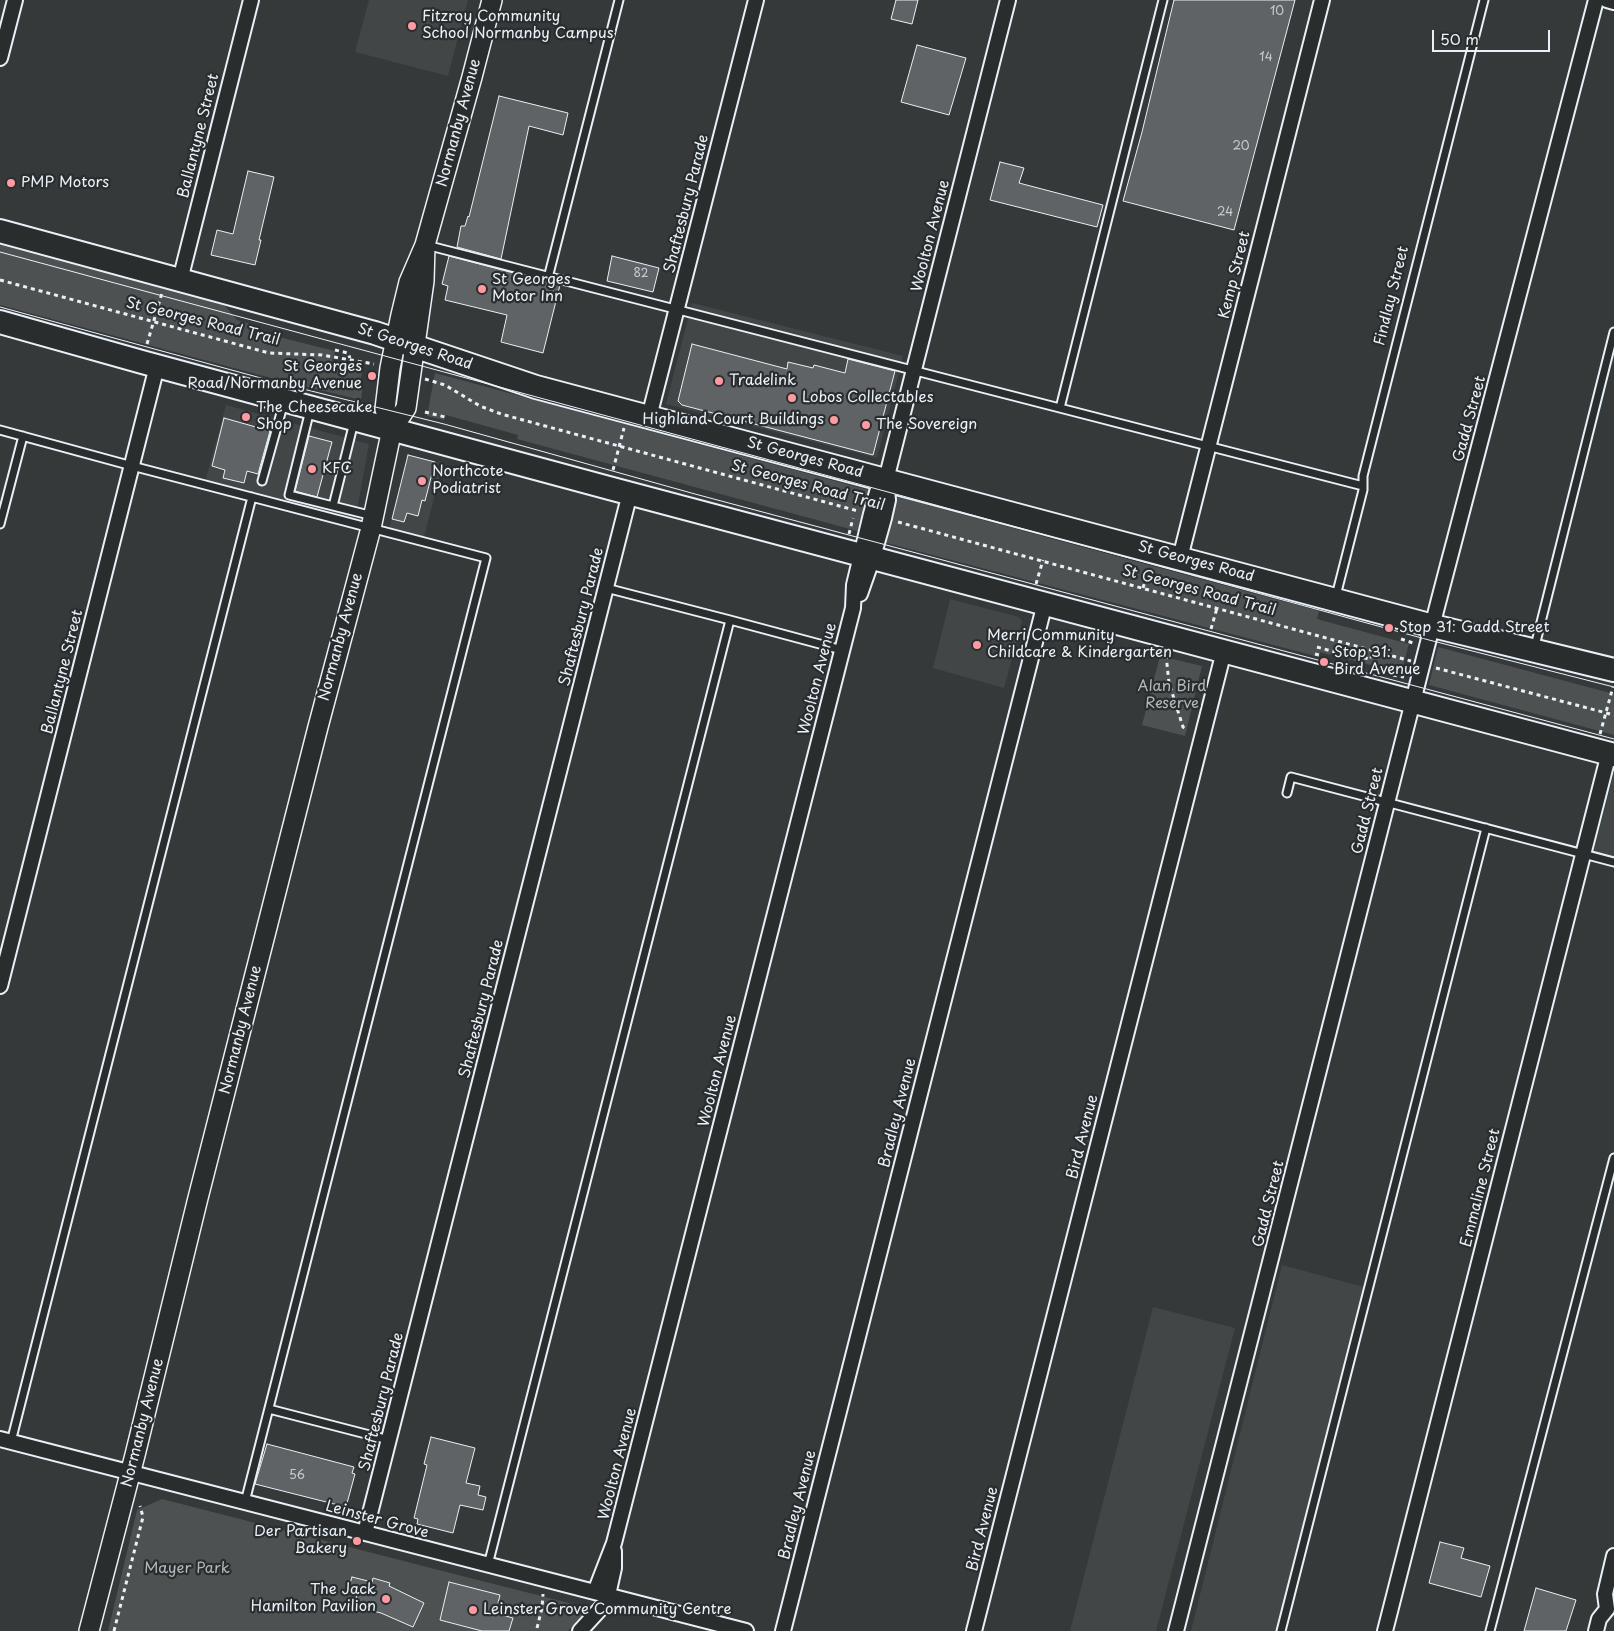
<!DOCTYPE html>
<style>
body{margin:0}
#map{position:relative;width:1614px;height:1631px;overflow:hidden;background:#35393a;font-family:"Playpen Sans",sans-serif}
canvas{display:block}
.scale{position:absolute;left:1432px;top:30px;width:118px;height:22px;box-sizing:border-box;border:2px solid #e8f1f8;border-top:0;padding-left:6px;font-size:15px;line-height:18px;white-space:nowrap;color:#e8f1f8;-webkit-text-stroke:4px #2a2d2e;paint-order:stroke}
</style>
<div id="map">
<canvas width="1614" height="1631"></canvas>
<div class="scale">50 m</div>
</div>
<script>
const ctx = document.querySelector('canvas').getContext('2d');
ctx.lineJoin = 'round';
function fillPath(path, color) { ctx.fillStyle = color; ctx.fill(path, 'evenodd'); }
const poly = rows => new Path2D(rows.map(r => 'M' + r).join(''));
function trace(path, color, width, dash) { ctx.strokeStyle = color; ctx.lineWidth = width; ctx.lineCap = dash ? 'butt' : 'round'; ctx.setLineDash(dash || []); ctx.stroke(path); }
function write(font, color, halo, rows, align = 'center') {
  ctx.font = font + ' "Playpen Sans",sans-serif'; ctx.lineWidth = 4.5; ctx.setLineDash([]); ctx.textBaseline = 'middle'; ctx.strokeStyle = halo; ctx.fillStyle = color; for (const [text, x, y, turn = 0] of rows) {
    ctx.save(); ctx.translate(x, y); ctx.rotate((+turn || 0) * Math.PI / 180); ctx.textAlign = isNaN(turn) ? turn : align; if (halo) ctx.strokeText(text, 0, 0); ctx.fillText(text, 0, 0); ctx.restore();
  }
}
const built = poly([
 [369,0,468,0,448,76,355,52],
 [692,303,903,356,877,458,666,404],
 [226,405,369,444,355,521,205,482],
 [408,455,443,463,422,545,387,537],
 [950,599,1019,617,1022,621,1004,688,933,668],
 [1614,772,1614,865,1592,859],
 [1282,1265,1364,1287,1277,1631,1191,1631],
 [1153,1307,1235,1328,1156,1631,1070,1631]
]);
const green = poly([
 [0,239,165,286,225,306,237,320,260,327,259,332,335,351,332,363,363,368,360,384,363,385,361,400,286,382,0,305],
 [435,373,872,491,861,532,517,439,518,435,446,415,444,420,427,416],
 [894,496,1319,611,1317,619,1409,644,1401,673,1340,657,1337,654,1331,653,1330,655,1320,652,1319,657,883,542],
 [1438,647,1614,694,1614,735,1429,685],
 [1160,656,1202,666,1185,736,1142,725],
 [162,1499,470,1578,589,1608,568,1631,108,1631,137,1510]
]);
const building = poly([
 [896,0,918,0,912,24,891,19,896,0],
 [1174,0,1295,0,1234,230,1123,201,1142,132,1174,0],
 [917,45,966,58,949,115,901,102,917,45],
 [499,96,568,113,563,135,529,126,501,259,457,247,461,226,465,226,468,216,469,217,499,96],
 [1000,162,1024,168,1019,183,1103,205,1097,227,990,200,1000,162],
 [248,171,274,177,259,240,261,240,255,265,211,255,217,230,233,234,248,171],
 [449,256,544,281,546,283,560,285,543,353,501,342,507,315,445,300,448,286,442,284,449,256],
 [612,256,659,268,653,292,607,281,612,256],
 [692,344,787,369,788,362,813,368,814,365,845,373,848,359,895,371,873,455,682,405,678,401,692,344],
 [224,418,270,431,258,474,247,471,244,483,223,478,225,470,212,466,224,418],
 [309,436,332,442,317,497,295,491,309,436],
 [408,455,435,462,425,501,422,500,418,516,407,513,404,522,392,519,408,455],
 [431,1437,475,1448,466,1483,480,1486,478,1495,486,1497,483,1510,460,1505,453,1533,417,1524,418,1519,414,1518,427,1465,424,1464,431,1437],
 [267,1444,354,1467,352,1473,355,1474,346,1507,255,1484,267,1444],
 [1440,1542,1464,1548,1461,1558,1490,1566,1481,1597,1429,1583,1440,1542],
 [352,1577,372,1582,373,1578,390,1583,389,1586,424,1603,413,1627,381,1613,354,1606,357,1595,347,1593,352,1577],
 [449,1582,500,1595,498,1603,505,1605,502,1615,513,1618,509,1631,482,1631,440,1620,449,1582],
 [1536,1588,1576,1600,1566,1631,1524,1631,1536,1588]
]);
const path = poly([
 [0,280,269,353,322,355,374,364],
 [147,344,162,293],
 [335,350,348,353,350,358],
 [425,379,445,385,480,406,501,414,858,511],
 [425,412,445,417],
 [613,470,624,428],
 [898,522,1411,661],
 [849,534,853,518],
 [1036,584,1043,560],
 [1143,588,1149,568],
 [1211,629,1217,608],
 [1401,639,1413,643],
 [1317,647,1342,654,1371,659,1372,651],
 [1315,654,1319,655],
 [1166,655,1169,683,1183,727,1187,730],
 [1436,668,1614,715],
 [1393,675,1404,677],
 [1600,734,1613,687],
 [537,1628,542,1608,543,1594],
 [114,1631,143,1517,140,1506]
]);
const service = poly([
 [426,245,1363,486],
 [548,278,619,0],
 [1060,408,1163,0],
 [310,410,289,495,373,516],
 [0,430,132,466,486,558,245,1502],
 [262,481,284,402],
 [333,506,354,422],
 [0,524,23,436],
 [606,588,730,620],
 [1336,596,1363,490,1363,476,1484,0],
 [1535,646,1614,332],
 [1287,793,1291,777,1614,862],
 [269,1409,389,1440],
 [11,1442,252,497],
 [488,1565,730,620,842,650],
 [1281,1631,1486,828],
 [1490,1631,1614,1158]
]);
const minor = poly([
 [1607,0,1614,2],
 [0,58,15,0],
 [180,280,251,0],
 [649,417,756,0],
 [1180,558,1322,0],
 [860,594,873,557,884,518,888,500,886,480,890,464,1008,0],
 [0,986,157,366],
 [0,1439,746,1631],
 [365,1533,630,493],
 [595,1592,614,1543,853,608,854,585,871,514,877,492,886,480],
 [608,1595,614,1568,614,1551],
 [1607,1609,1605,1594,1614,1556],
 [580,1631,612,1596],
 [783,1631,1045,603],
 [974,1631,1224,651],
 [1176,1631,1437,607,1596,0],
 [1385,1631,1609,753],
 [1596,1631,1599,1619,1607,1609]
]);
const secondary = poly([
 [392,429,385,409,390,368,401,315,409,282,425,245,472,77,492,0],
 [89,1631,135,1455,198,1198,318,727,371,528,392,429,406,408,424,281,425,245]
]);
const trunk = poly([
 [0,231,375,333,536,387,1433,626,1614,670],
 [0,322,142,362,609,488,1614,755]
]);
const tram = poly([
 [0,252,888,492,1429,640,1614,687],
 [0,307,283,384,444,424,695,494,1614,739]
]);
const markers = [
 [412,26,5,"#ff9aa2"],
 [11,183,5,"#ff9aa2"],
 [482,289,5,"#ff9aa2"],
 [372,376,5,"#ff9aa2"],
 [719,381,5,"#ff9aa2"],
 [792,398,5,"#ff9aa2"],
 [246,417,5,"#ff9aa2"],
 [834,420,5,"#ff9aa2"],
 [866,425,5,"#ff9aa2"],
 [312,469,5,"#ff9aa2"],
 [422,481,5,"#ff9aa2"],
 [1389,628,5,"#ff9aa2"],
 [977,645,5,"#ff9aa2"],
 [1324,662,5,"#ff9aa2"],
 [357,1541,5,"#ff9aa2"],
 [386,1599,5,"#ff9aa2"],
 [473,1610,5,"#ff9aa2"]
];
const numberNames = [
 ["10",1277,12],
 ["14",1266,58],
 ["20",1241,147],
 ["24",1225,213],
 ["82",641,274],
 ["56",297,1476]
];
const poiNames = [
 ["Fitzroy Community",422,17],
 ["School Normanby Campus",422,34],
 ["PMP Motors",21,183],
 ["St Georges",492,280],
 ["Motor Inn",492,297],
 ["St Georges",362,367,"right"],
 ["Road/Normanby Avenue",362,384,"right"],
 ["Tradelink",729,381],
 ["Lobos Collectables",802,398],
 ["The Cheesecake",256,408],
 ["Shop",256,425],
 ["Highland Court Buildings",824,420,"right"],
 ["The Sovereign",876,425],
 ["KFC",322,469],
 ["Northcote",432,472],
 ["Podiatrist",432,489],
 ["Stop 31: Gadd Street",1399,628],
 ["Merri Community",987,636],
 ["Childcare & Kindergarten",987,653],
 ["Stop 31:",1334,653],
 ["Bird Avenue",1334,670],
 ["Der Partisan",347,1532,"right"],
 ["Bakery",347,1549,"right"],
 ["The Jack",376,1590,"right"],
 ["Hamilton Pavilion",376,1607,"right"],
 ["Leinster Grove Community Centre",483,1610]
];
const streetNames = [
 ["Normanby Avenue",459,123,-75],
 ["Ballantyne Street",199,136,-76],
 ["Shaftesbury Parade",687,204,-76],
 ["Woolton Avenue",931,236,-76],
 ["Kemp Street",1235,275,-76],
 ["Findlay Street",1392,296,-76],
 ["St Georges Road Trail",203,322,14],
 ["St Georges Road",415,347,18],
 ["Gadd Street",1470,419,-75],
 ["St Georges Road",805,458,15],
 ["St Georges Road Trail",808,486,15],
 ["St Georges Road",1196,562,15],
 ["St Georges Road Trail",1199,591,15],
 ["Shaftesbury Parade",582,617,-76],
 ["Normanby Avenue",341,637,-75],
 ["Ballantyne Street",63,672,-76],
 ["Woolton Avenue",818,679,-76],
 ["Gadd Street",1368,811,-76],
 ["Shaftesbury Parade",482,1009,-76],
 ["Normanby Avenue",241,1030,-76],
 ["Woolton Avenue",718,1071,-76],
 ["Bradley Avenue",898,1113,-76],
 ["Bird Avenue",1083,1137,-76],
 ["Emmaline Street",1481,1188,-76],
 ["Gadd Street",1269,1204,-76],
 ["Shaftesbury Parade",382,1402,-76],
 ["Normanby Avenue",143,1423,-76],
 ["Woolton Avenue",618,1464,-76],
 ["Bradley Avenue",798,1505,-76],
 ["Leinster Grove",377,1520,15],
 ["Bird Avenue",983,1529,-76]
];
const parkNames = [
 ["Alan Bird",1172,687],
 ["Reserve",1172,704],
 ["Mayer Park",187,1569]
];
fillPath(built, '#424647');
fillPath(green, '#4d5152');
fillPath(building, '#5f6365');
trace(building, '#e8f1f8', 1);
trace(service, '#e8f1f8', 11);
trace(minor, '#e8f1f8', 18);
trace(secondary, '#e8f1f8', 22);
trace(trunk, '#e8f1f8', 26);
trace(path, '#e8f1f8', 3, [4, 4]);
trace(service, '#2a2d2e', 7);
trace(minor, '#2a2d2e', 14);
trace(secondary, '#2a2d2e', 19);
trace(trunk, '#2a2d2e', 22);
trace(tram, '#e8f1f8', 1);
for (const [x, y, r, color] of markers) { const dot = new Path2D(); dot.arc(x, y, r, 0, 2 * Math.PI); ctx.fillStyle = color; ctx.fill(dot); trace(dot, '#2a2d2e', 2); }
write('12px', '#c6ced3', null, numberNames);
write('15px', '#e8f1f8', '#2a2d2e', poiNames, 'left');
write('15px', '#e8f1f8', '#2a2d2e', streetNames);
write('15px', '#b2b9be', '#2a2d2e', parkNames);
</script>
